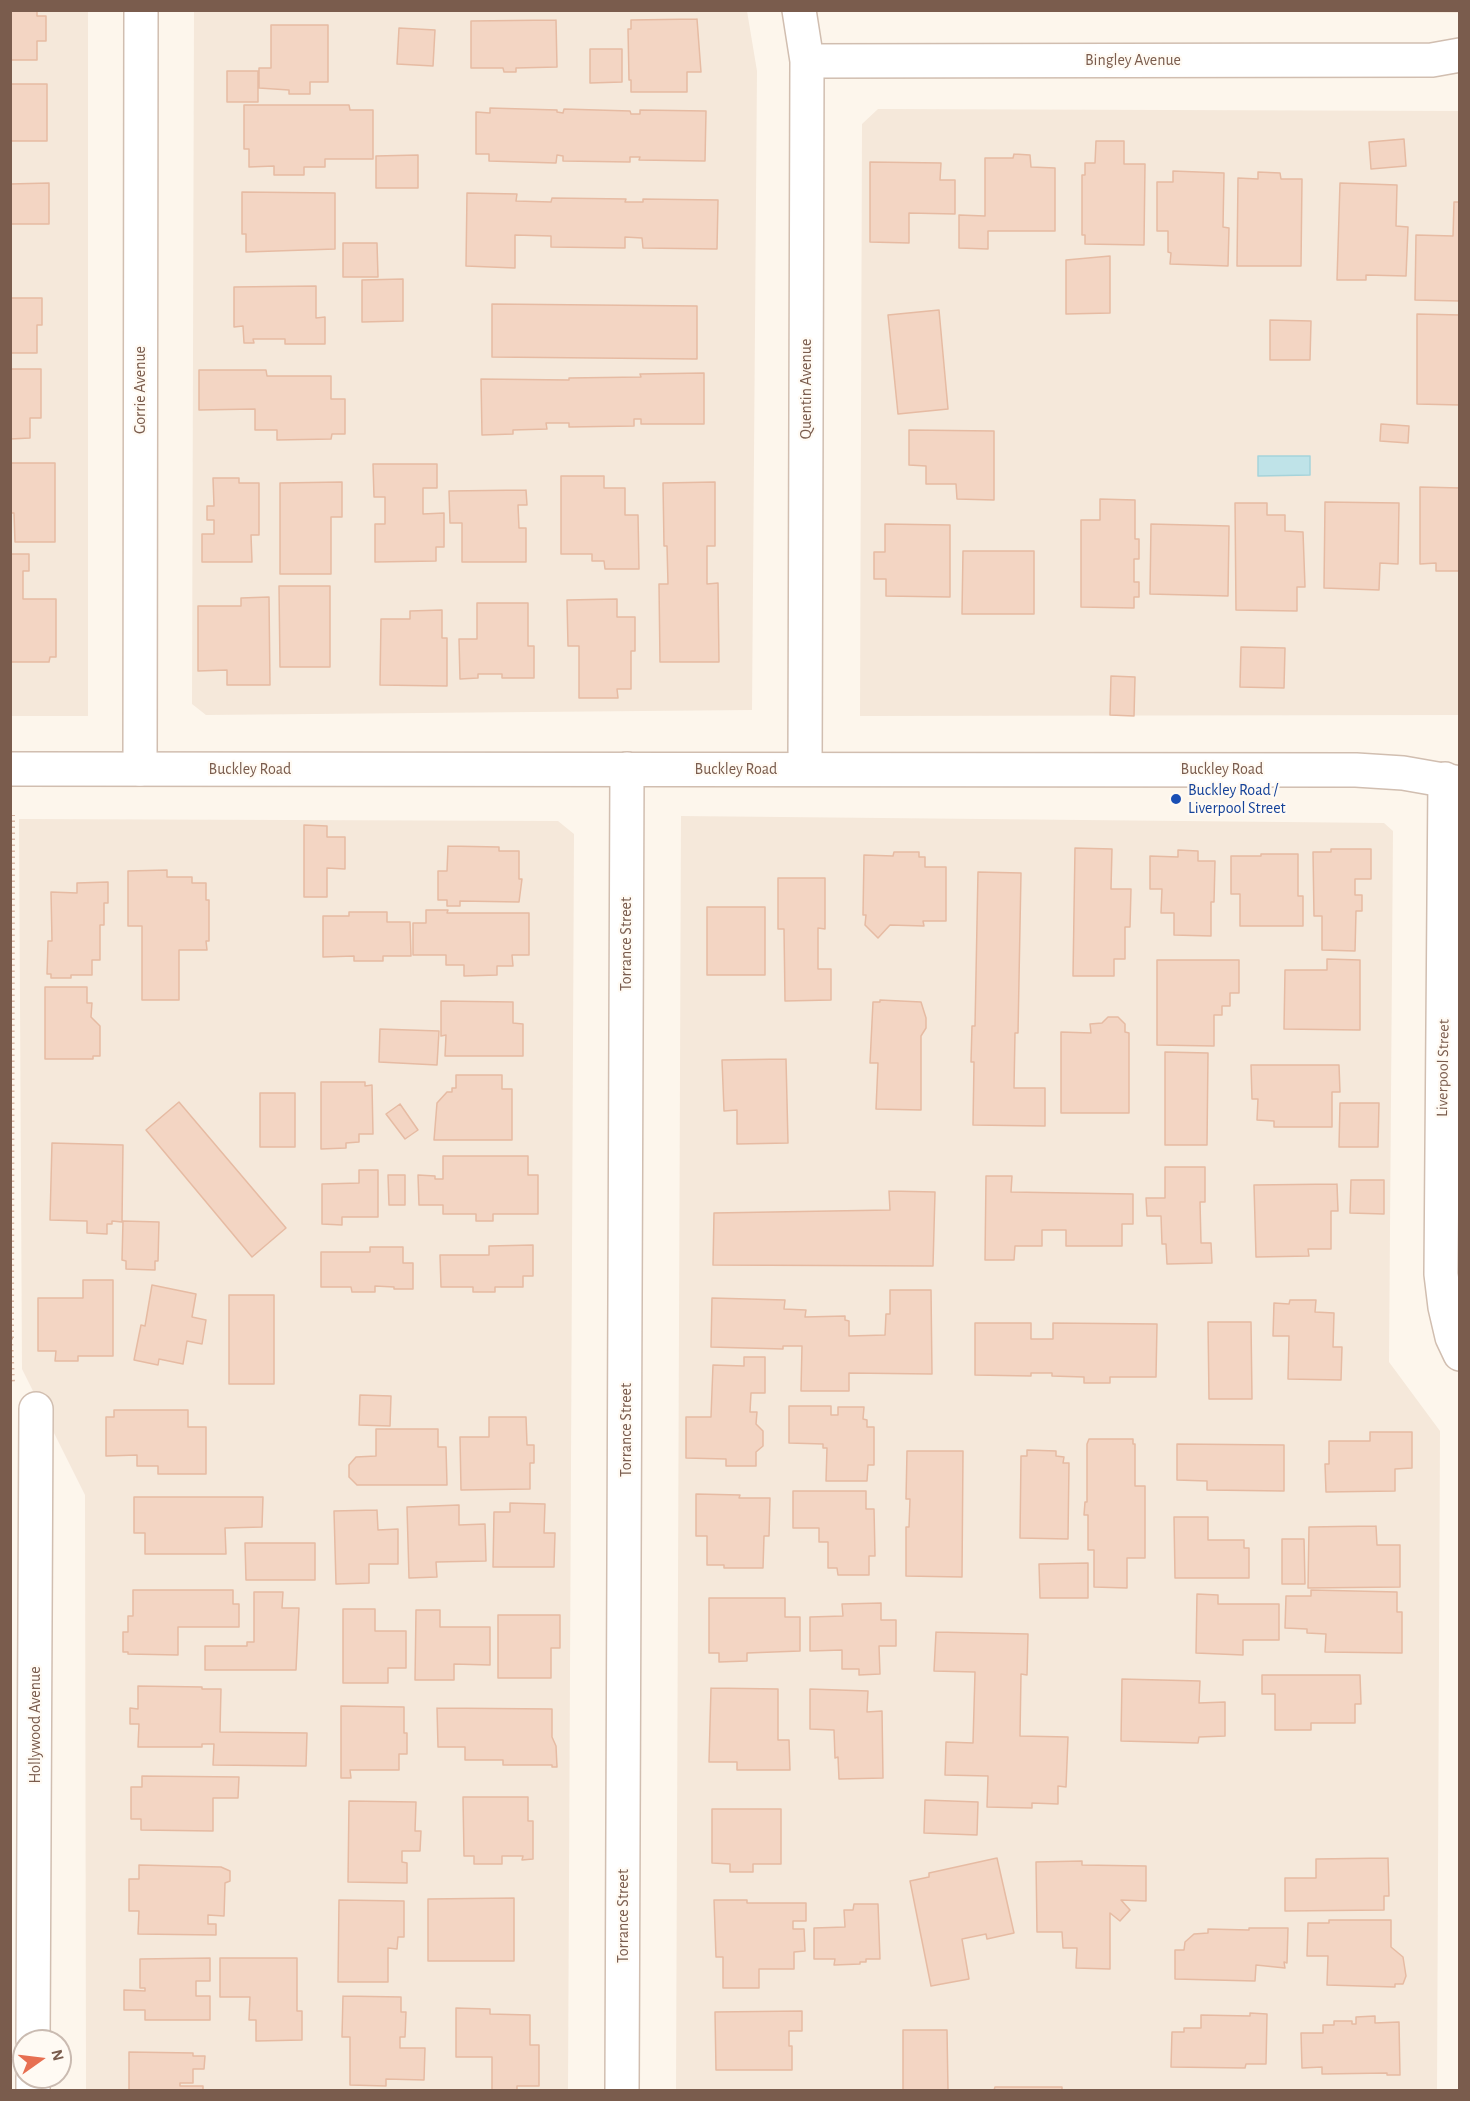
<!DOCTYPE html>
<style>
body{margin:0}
#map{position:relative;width:1470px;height:2101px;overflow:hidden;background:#fdf6ec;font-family:"Alegreya Sans",sans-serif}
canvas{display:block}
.frame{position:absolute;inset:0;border:12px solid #7a5c4d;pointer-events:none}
.north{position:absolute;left:12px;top:2029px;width:60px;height:60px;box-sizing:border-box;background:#fffaf3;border:2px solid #cabbb1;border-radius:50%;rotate:76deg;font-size:16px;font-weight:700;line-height:24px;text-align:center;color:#7a5c4d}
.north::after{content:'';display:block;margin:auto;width:21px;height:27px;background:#e76f51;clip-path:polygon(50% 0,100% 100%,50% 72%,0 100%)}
</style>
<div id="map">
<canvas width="1470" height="2101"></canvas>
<div class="frame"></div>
<div class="north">N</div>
</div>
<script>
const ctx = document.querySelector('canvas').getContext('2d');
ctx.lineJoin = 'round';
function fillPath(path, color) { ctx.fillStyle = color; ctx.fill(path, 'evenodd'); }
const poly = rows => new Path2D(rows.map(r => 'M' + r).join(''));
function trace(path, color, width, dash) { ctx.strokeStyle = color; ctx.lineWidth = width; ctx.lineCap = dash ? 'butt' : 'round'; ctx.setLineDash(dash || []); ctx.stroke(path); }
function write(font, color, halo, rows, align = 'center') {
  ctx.font = font + ' "Alegreya Sans",sans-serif'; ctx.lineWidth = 4.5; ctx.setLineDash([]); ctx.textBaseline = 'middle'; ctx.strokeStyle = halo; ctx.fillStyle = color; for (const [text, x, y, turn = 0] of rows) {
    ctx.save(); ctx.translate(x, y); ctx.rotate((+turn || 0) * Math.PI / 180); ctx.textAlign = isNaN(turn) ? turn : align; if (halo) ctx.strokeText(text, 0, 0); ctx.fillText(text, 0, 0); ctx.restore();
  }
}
const residential = poly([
 [1459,10,1459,13,1284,11,1284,10],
 [10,11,88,11,88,716,11,716],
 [194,11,747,11,757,71,752,710,206,715,192,704],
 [878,109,1459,111,1459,715,860,716,862,124],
 [681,816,1384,823,1393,831,1389,1362,1440,1431,1437,2090,676,2090],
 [19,819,558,821,574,834,568,2090,86,2090,85,1495,22,1369]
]);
const water = poly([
 [1258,456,1310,456,1310,475,1258,476,1258,456]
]);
const building = poly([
 [10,10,37,10,37,16,46,16,46,41,37,41,37,60,10,60,10,10],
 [697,19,701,72,687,72,687,92,631,92,631,80,629,80,628,29,631,29,631,20,697,19],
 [556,20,557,67,516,68,516,72,504,72,503,68,471,68,471,21,556,20],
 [271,25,328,25,328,82,310,82,310,94,289,94,289,90,259,88,259,68,271,68,271,25],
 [399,28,435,30,433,66,397,64,399,28],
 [590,49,622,49,622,82,590,83,590,49],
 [227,71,258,71,258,102,227,102,227,71],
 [10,84,47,84,47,141,10,141,10,84],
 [244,105,349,105,350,110,373,110,373,159,325,159,325,167,304,167,304,175,274,175,274,166,249,167,249,149,244,149,244,105],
 [490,108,557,110,557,112,563,113,564,109,630,111,631,114,640,114,640,110,706,111,705,161,639,160,640,157,630,157,630,162,563,161,563,156,557,155,556,163,489,161,489,154,476,154,476,112,490,113,490,108],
 [1404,139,1406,166,1371,169,1369,142,1404,139],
 [1096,141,1124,141,1124,164,1145,164,1144,245,1085,244,1085,235,1082,235,1082,175,1085,175,1085,163,1095,163,1096,141],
 [1014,154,1030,155,1031,167,1055,168,1055,231,988,231,988,249,959,248,959,215,985,216,985,158,1013,158,1014,154],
 [418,155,418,188,376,188,376,156,418,155],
 [870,162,941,163,940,180,955,180,955,214,909,213,909,243,870,242,870,162],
 [1173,171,1224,173,1223,227,1229,228,1228,266,1170,264,1171,253,1168,252,1168,231,1157,231,1157,182,1173,182,1173,171],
 [1258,172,1280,173,1281,179,1302,179,1301,266,1237,266,1238,178,1258,179,1258,172],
 [49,183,49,224,10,224,10,184,49,183],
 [1340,183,1397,185,1396,226,1408,227,1406,276,1366,275,1366,280,1337,280,1340,183],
 [242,192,335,193,335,249,246,252,246,234,242,234,242,192],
 [467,193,517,194,516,201,551,202,552,198,626,199,625,202,643,202,643,199,718,200,717,249,643,248,642,238,625,237,625,248,551,247,551,236,515,235,515,268,466,266,467,193],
 [1454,202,1460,202,1460,301,1415,300,1416,235,1453,236,1454,202],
 [343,243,377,243,378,277,343,277,343,243],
 [1110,256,1110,313,1066,314,1066,260,1110,256],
 [403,279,403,321,362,322,362,280,403,279],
 [316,286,316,318,325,317,325,344,285,344,285,339,253,339,254,343,244,343,243,326,234,327,234,287,316,286],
 [10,298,42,298,42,325,37,325,37,353,10,353,10,298],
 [492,304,697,306,697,359,492,357,492,304],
 [939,310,948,409,898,414,888,315,939,310],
 [1417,314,1460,315,1460,405,1417,404,1417,314],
 [1270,320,1311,321,1310,360,1270,360,1270,320],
 [10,369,41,369,41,418,30,418,30,438,10,439,10,369],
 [199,370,266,370,267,376,331,376,331,399,345,399,345,434,332,434,331,439,277,440,277,430,255,430,255,409,199,410,199,370],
 [704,373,704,424,641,424,641,419,634,419,634,426,569,427,569,423,546,423,547,429,513,430,513,434,482,435,481,379,569,380,569,378,641,377,640,374,704,373],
 [1381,424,1409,426,1408,443,1380,441,1381,424],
 [909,430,994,431,994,500,957,499,956,484,926,484,926,466,909,465,909,430],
 [10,463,55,463,55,542,15,542,14,513,10,513,10,463],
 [373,464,437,464,437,488,423,488,423,514,444,513,444,547,436,547,436,561,375,562,375,524,385,524,385,497,374,497,373,464],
 [561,476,604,476,604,488,625,488,625,515,638,515,639,569,605,569,604,561,592,561,592,554,561,554,561,476],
 [213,478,239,478,239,483,259,483,259,535,251,535,252,562,202,562,202,534,214,534,214,520,207,520,207,506,214,506,213,478],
 [342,482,342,517,331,517,331,574,280,574,280,483,342,482],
 [715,482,715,546,707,546,707,584,718,583,719,662,660,662,659,584,668,584,667,546,664,546,663,483,715,482],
 [1420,487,1460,488,1460,571,1436,571,1436,563,1420,564,1420,487],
 [526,490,527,505,518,505,519,528,526,528,526,562,462,562,462,523,450,523,449,491,526,490],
 [1100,499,1135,500,1135,539,1139,539,1139,559,1134,559,1134,582,1139,582,1139,597,1134,597,1134,608,1081,607,1081,520,1100,520,1100,499],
 [1325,502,1399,503,1398,564,1380,563,1379,590,1324,588,1325,502],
 [1235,503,1267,503,1267,515,1285,515,1285,531,1303,532,1305,587,1297,587,1297,611,1236,610,1235,503],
 [885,524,950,525,950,597,886,596,886,579,874,579,874,552,885,552,885,524],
 [1151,524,1229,526,1228,596,1150,594,1151,524],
 [963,551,1034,551,1034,614,962,614,963,551],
 [10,554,29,554,29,571,23,571,23,599,56,599,56,657,50,657,49,662,10,662,10,554],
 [279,586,330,586,330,667,280,667,279,586],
 [269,597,270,685,227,685,227,670,198,671,198,606,241,606,241,598,269,597],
 [617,599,617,617,635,617,635,651,631,651,631,689,617,689,618,698,579,698,579,646,568,646,567,600,617,599],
 [477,603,528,603,528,646,534,646,534,678,502,678,502,674,478,674,478,678,460,679,459,639,477,639,477,603],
 [442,610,442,638,447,638,447,686,380,685,381,619,410,619,410,611,442,610],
 [1241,647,1285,648,1284,688,1240,687,1241,647],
 [1111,676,1135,677,1134,716,1110,715,1111,676],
 [304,825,327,826,327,837,345,837,345,869,327,868,327,897,304,897,304,825],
 [448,846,499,847,499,851,519,851,519,879,522,879,519,902,460,901,460,906,447,906,447,900,438,900,438,871,447,871,448,846],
 [1075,848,1112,849,1111,889,1131,889,1130,927,1125,927,1125,959,1114,959,1114,976,1073,976,1075,848],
 [1331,849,1371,849,1371,879,1355,879,1355,895,1362,895,1362,911,1356,911,1355,951,1322,950,1322,916,1314,916,1313,852,1331,852,1331,849],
 [1178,850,1198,851,1198,861,1215,861,1214,902,1211,902,1211,936,1174,935,1174,913,1161,913,1162,889,1150,889,1150,856,1178,857,1178,850],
 [894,852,919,852,919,857,925,857,925,867,946,867,946,921,923,921,924,926,890,925,878,938,865,925,866,915,863,915,864,855,893,856,894,852],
 [1261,854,1298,854,1298,896,1303,896,1303,926,1240,926,1240,894,1231,894,1231,856,1261,856,1261,854],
 [167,870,167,877,192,877,192,883,206,883,206,900,209,900,209,941,206,941,207,950,179,950,179,1000,142,1000,142,926,128,926,128,871,167,870],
 [978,872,1021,873,1018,1033,1015,1033,1014,1088,1045,1088,1045,1126,973,1125,974,1062,971,1062,972,1026,975,1026,978,872],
 [778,878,825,878,825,929,818,928,818,969,831,969,831,1000,785,1001,784,929,778,929,778,878],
 [108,882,108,903,104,903,104,925,100,925,100,960,92,960,92,975,71,975,71,978,51,978,51,974,47,974,48,941,52,941,51,892,77,893,77,883,108,882],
 [707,907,765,907,765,975,707,975,707,907],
 [426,910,448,910,447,913,529,913,529,955,512,955,513,966,497,966,497,975,464,976,464,965,446,965,446,955,413,955,413,923,426,923,426,910],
 [349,912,387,912,387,922,410,922,411,956,383,956,383,961,354,961,354,956,323,957,323,916,349,916,349,912],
 [1327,959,1360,960,1360,1030,1284,1029,1285,970,1327,970,1327,959],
 [1157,960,1239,960,1239,993,1230,993,1230,1006,1222,1006,1222,1015,1214,1015,1214,1046,1157,1045,1157,960],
 [45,987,87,987,87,1003,92,1003,91,1017,100,1026,100,1056,93,1056,93,1059,45,1059,45,987],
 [880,1000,921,1002,926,1018,926,1028,921,1036,921,1110,876,1109,878,1063,870,1063,873,1002,880,1002,880,1000],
 [441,1001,513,1002,513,1023,523,1024,523,1056,445,1056,446,1035,441,1036,441,1001],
 [1108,1017,1118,1017,1125,1024,1125,1032,1129,1033,1129,1113,1061,1113,1061,1032,1091,1033,1090,1024,1102,1023,1108,1017],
 [380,1029,439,1031,437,1065,379,1062,380,1029],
 [1165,1052,1208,1053,1207,1145,1165,1145,1165,1052],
 [786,1059,788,1143,737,1144,737,1110,724,1111,722,1060,786,1059],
 [1251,1065,1339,1065,1340,1092,1332,1092,1332,1127,1274,1127,1274,1121,1257,1120,1258,1099,1252,1099,1251,1065],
 [456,1075,502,1075,502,1089,512,1089,512,1140,434,1140,437,1103,447,1092,452,1092,452,1088,456,1088,456,1075],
 [321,1082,365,1082,365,1086,372,1085,373,1134,359,1134,359,1142,346,1143,346,1148,321,1149,321,1082],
 [260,1093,295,1093,295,1147,260,1147,260,1093],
 [179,1102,286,1228,252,1257,146,1130,179,1102],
 [1340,1103,1379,1103,1378,1147,1339,1147,1340,1103],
 [400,1104,418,1130,405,1139,386,1114,400,1104],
 [52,1143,123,1145,122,1222,112,1221,112,1224,107,1224,107,1234,87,1233,87,1221,50,1220,52,1143],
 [443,1156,528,1156,528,1175,538,1175,538,1214,493,1214,493,1221,476,1221,476,1214,443,1214,443,1205,419,1205,418,1175,435,1176,435,1179,443,1179,443,1156],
 [1165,1167,1205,1167,1205,1202,1200,1202,1201,1243,1211,1243,1212,1263,1167,1264,1166,1244,1162,1244,1161,1216,1147,1216,1146,1198,1165,1198,1165,1167],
 [359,1170,378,1170,378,1217,342,1217,342,1225,322,1224,322,1184,359,1183,359,1170],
 [388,1175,405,1175,405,1205,389,1205,388,1175],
 [986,1176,1012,1176,1011,1192,1133,1194,1133,1224,1122,1224,1122,1246,1066,1246,1066,1230,1042,1230,1042,1246,1015,1246,1014,1260,985,1260,986,1176],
 [1351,1180,1384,1180,1384,1214,1350,1213,1351,1180],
 [1337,1184,1338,1211,1331,1211,1331,1249,1308,1249,1309,1256,1256,1257,1254,1185,1337,1184],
 [889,1191,935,1192,933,1266,713,1265,714,1213,890,1210,889,1191],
 [123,1221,159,1222,158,1261,155,1261,155,1270,126,1269,126,1261,122,1260,123,1221],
 [533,1245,533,1276,523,1276,523,1287,495,1287,495,1292,473,1292,473,1287,441,1287,440,1255,489,1255,489,1246,533,1245],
 [370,1247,403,1247,403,1263,413,1263,413,1289,394,1289,394,1287,375,1286,375,1292,352,1292,351,1287,321,1287,321,1252,370,1252,370,1247],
 [83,1280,113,1280,113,1356,78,1356,78,1361,55,1361,56,1351,38,1351,38,1298,83,1298,83,1280],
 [152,1285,196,1294,192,1317,206,1320,202,1344,187,1341,183,1364,159,1359,158,1365,134,1360,141,1325,145,1326,152,1285],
 [890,1290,931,1290,932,1374,849,1373,849,1391,801,1391,802,1346,783,1346,783,1349,711,1347,712,1298,785,1300,784,1309,806,1310,805,1317,845,1316,845,1320,849,1321,849,1336,885,1335,886,1314,890,1314,890,1290],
 [229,1295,274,1295,274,1384,229,1384,229,1295],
 [1290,1300,1316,1300,1315,1312,1334,1313,1333,1347,1342,1347,1341,1380,1288,1379,1289,1336,1273,1336,1274,1303,1289,1304,1290,1300],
 [1208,1322,1251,1322,1252,1399,1209,1399,1208,1322],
 [975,1323,1031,1323,1031,1339,1053,1339,1053,1323,1157,1324,1156,1377,1110,1377,1110,1383,1084,1383,1084,1377,1052,1376,1052,1373,1031,1373,1031,1376,975,1375,975,1323],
 [744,1357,765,1357,765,1393,751,1393,750,1412,757,1412,756,1424,763,1431,763,1446,756,1452,756,1466,726,1466,726,1459,686,1458,686,1417,711,1417,713,1365,744,1366,744,1357],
 [360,1395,391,1396,390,1426,359,1425,360,1395],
 [789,1406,831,1406,831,1415,838,1415,838,1407,864,1407,863,1419,867,1420,867,1427,874,1427,874,1465,868,1465,867,1481,826,1481,827,1448,823,1448,823,1444,789,1443,789,1406],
 [114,1410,188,1410,188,1427,206,1427,206,1474,158,1474,158,1466,137,1466,137,1455,106,1456,106,1417,114,1417,114,1410],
 [489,1417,526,1417,527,1445,534,1445,534,1463,530,1463,530,1489,461,1490,460,1437,489,1437,489,1417],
 [376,1429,438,1429,438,1447,446,1447,447,1485,357,1485,349,1477,349,1465,356,1457,376,1456,376,1429],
 [1370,1432,1412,1432,1412,1468,1395,1469,1395,1491,1326,1492,1325,1464,1329,1464,1329,1441,1370,1441,1370,1432],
 [1089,1439,1133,1439,1133,1444,1135,1444,1135,1486,1145,1486,1145,1558,1127,1558,1127,1588,1094,1587,1094,1550,1088,1550,1088,1515,1084,1515,1085,1502,1087,1502,1087,1444,1089,1439],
 [1177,1444,1284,1445,1284,1491,1207,1490,1207,1481,1177,1480,1177,1444],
 [1027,1450,1056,1451,1056,1456,1064,1457,1063,1463,1069,1463,1068,1539,1020,1538,1021,1456,1027,1456,1027,1450],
 [907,1451,963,1451,962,1577,906,1576,906,1527,909,1527,910,1499,906,1499,907,1451],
 [793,1491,866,1491,866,1509,874,1509,875,1556,869,1556,869,1575,838,1575,837,1568,828,1568,828,1542,819,1542,819,1528,793,1528,793,1491],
 [696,1494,740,1495,739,1498,770,1498,769,1536,764,1536,763,1568,724,1568,724,1565,707,1565,707,1536,696,1536,696,1494],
 [134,1497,263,1497,262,1527,225,1528,226,1554,145,1554,145,1533,134,1533,134,1497],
 [510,1503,545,1504,544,1533,555,1533,554,1567,493,1567,494,1512,510,1512,510,1503],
 [459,1505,459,1525,485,1524,486,1561,436,1562,437,1577,409,1578,407,1507,459,1505],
 [377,1510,378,1530,398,1529,398,1564,369,1564,369,1583,336,1584,334,1511,377,1510],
 [1174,1517,1208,1517,1208,1540,1244,1540,1244,1548,1249,1548,1249,1578,1175,1578,1174,1517],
 [1376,1526,1377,1545,1400,1545,1400,1587,1308,1588,1309,1527,1376,1526],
 [1282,1539,1304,1539,1305,1584,1282,1584,1282,1539],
 [245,1543,315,1543,315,1580,246,1580,245,1543],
 [1088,1563,1088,1598,1040,1598,1039,1564,1088,1563],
 [133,1590,233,1590,233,1604,239,1604,239,1627,178,1627,178,1655,128,1654,128,1652,123,1652,123,1632,128,1632,128,1616,133,1616,133,1590],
 [1311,1590,1397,1592,1397,1612,1402,1612,1402,1653,1325,1652,1326,1634,1307,1633,1307,1629,1285,1628,1286,1596,1311,1596,1311,1590],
 [254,1592,283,1592,282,1608,299,1608,296,1670,205,1670,205,1646,247,1646,247,1642,254,1642,254,1592],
 [1197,1594,1218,1595,1218,1604,1279,1604,1279,1640,1243,1640,1243,1655,1196,1653,1197,1594],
 [709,1598,785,1598,785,1617,800,1617,800,1651,747,1653,747,1661,719,1662,719,1653,709,1653,709,1598],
 [881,1603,881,1620,896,1620,896,1646,879,1646,880,1674,859,1675,859,1669,842,1669,842,1650,810,1651,810,1617,843,1616,842,1604,881,1603],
 [343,1609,375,1609,375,1631,406,1631,406,1668,388,1668,388,1683,343,1683,343,1609],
 [416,1610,440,1610,440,1627,490,1627,490,1665,454,1664,454,1680,415,1680,416,1610],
 [498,1615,560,1615,560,1648,551,1648,551,1678,498,1678,498,1615],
 [936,1632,1028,1634,1027,1675,1021,1674,1020,1736,1068,1737,1066,1787,1058,1786,1058,1804,1032,1803,1032,1808,987,1807,988,1776,945,1775,946,1742,973,1743,975,1672,934,1671,936,1632],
 [1262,1675,1360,1675,1361,1704,1355,1704,1355,1723,1311,1723,1311,1730,1275,1730,1275,1694,1262,1694,1262,1675],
 [1122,1679,1200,1681,1199,1703,1225,1702,1225,1736,1199,1737,1198,1743,1121,1741,1122,1679],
 [138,1686,202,1687,202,1689,221,1689,220,1732,307,1733,306,1766,213,1765,214,1744,202,1744,202,1747,138,1747,139,1724,130,1724,130,1708,138,1709,138,1686],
 [711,1688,778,1689,778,1740,789,1740,790,1770,737,1770,737,1762,709,1762,711,1688],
 [810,1689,868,1691,867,1712,882,1711,883,1778,839,1779,838,1757,835,1758,834,1730,810,1729,810,1689],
 [341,1706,404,1707,404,1733,407,1733,407,1754,399,1754,399,1770,350,1770,351,1778,341,1778,341,1706],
 [437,1708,552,1709,552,1737,556,1746,557,1767,552,1767,552,1765,503,1765,503,1760,465,1760,465,1747,438,1747,437,1708],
 [142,1776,239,1777,238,1798,213,1798,213,1831,141,1830,141,1819,131,1819,131,1787,142,1787,142,1776],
 [463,1797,528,1797,528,1821,533,1821,533,1859,522,1860,523,1856,502,1856,502,1864,474,1864,474,1856,464,1856,463,1797],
 [925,1800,978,1802,977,1835,924,1833,925,1800],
 [349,1801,416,1802,415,1831,421,1831,420,1851,402,1851,402,1862,407,1863,407,1883,348,1882,349,1801],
 [712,1809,781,1809,781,1864,753,1864,753,1872,730,1872,730,1864,712,1863,712,1809],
 [997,1858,1014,1933,987,1939,986,1934,962,1939,969,1979,931,1986,910,1881,929,1877,929,1873,997,1858],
 [1388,1858,1389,1896,1384,1896,1384,1910,1285,1911,1285,1878,1316,1878,1316,1859,1388,1858],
 [1082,1861,1082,1865,1146,1866,1146,1901,1121,1900,1130,1910,1120,1921,1110,1913,1110,1969,1076,1968,1077,1948,1063,1948,1062,1932,1037,1932,1036,1862,1082,1861],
 [139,1865,221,1867,230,1871,230,1881,225,1883,224,1916,208,1915,208,1924,216,1924,216,1935,138,1934,139,1911,129,1911,129,1879,139,1879,139,1865],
 [514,1898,514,1961,428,1961,428,1899,514,1898],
 [339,1900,404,1901,404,1937,398,1937,397,1949,388,1948,388,1982,338,1982,339,1900],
 [714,1900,747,1900,747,1903,806,1903,806,1921,793,1921,793,1929,804,1929,805,1951,794,1952,794,1969,759,1969,759,1988,723,1988,723,1957,716,1957,714,1900],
 [854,1904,878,1904,880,1959,866,1959,866,1962,860,1962,860,1964,834,1965,835,1959,814,1959,814,1928,845,1927,844,1910,853,1910,854,1904],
 [1329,1920,1391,1920,1391,1947,1403,1957,1406,1976,1403,1984,1395,1984,1395,1987,1327,1985,1328,1956,1307,1956,1308,1923,1329,1923,1329,1920],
 [1249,1928,1288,1928,1287,1963,1284,1962,1285,1968,1256,1965,1255,1981,1175,1979,1175,1950,1184,1950,1185,1942,1194,1934,1208,1933,1208,1929,1249,1930,1249,1928],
 [210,1958,210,1981,196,1981,196,1996,210,1996,210,2020,145,2020,145,2010,124,2010,124,1990,145,1991,145,1988,140,1988,140,1959,210,1958],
 [220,1958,297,1958,297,2011,302,2011,302,2040,256,2041,256,2020,249,2020,250,1997,220,1997,220,1958],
 [343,1996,401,1997,401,2012,406,2012,405,2037,400,2037,400,2048,425,2048,424,2080,386,2079,386,2086,350,2085,350,2037,342,2037,343,1996],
 [456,2008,490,2009,490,2014,530,2015,530,2045,539,2045,539,2086,517,2086,517,2090,492,2090,492,2057,456,2057,456,2008],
 [802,2011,802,2031,789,2031,789,2046,792,2046,792,2070,716,2070,715,2012,802,2011],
 [1250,2013,1267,2014,1266,2064,1246,2064,1245,2068,1171,2067,1172,2032,1184,2032,1184,2028,1201,2028,1201,2015,1250,2016,1250,2013],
 [1375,2016,1375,2023,1399,2022,1400,2075,1387,2075,1387,2073,1322,2074,1322,2067,1302,2068,1301,2033,1323,2033,1323,2025,1334,2025,1334,2021,1352,2021,1352,2024,1356,2024,1356,2017,1375,2016],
 [903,2030,947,2030,948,2090,903,2090,903,2030],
 [129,2052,193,2053,193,2056,205,2056,204,2069,193,2069,193,2083,180,2083,180,2086,203,2086,203,2090,129,2090,129,2052],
 [995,2087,1062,2087,1062,2090,994,2090,995,2087]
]);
const path = poly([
 [11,1338,13,1383],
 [12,1338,13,815]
]);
const minor = poly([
 [799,10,807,61,805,768],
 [807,61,1432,60,1460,55],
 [140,769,141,10],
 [1445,779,1441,1274,1445,1307,1452,1337,1460,1354],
 [33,2041,36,1409],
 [33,2090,33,2077],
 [622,2090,627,769]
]);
const tertiary = poly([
 [10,769,1356,770,1403,773,1460,783]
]);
const markers = [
 [1176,799,6,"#1a4fb4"]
];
const streetNames = [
 ["Bingley Avenue",1133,60],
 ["Quentin Avenue",806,389,-90],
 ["Gorrie Avenue",140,390,-90],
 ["Buckley Road",250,769],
 ["Buckley Road",736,769],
 ["Buckley Road",1222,769],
 ["Torrance Street",626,944,-90],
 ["Liverpool Street",1443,1068,-89],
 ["Torrance Street",626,1430,-90],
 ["Hollywood Avenue",35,1725,-90],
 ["Torrance Street",623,1916,-90]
];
const transitNames = [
 ["Buckley Road /",1188,790],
 ["Liverpool Street",1188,808]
];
fillPath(residential, '#f5e8da');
fillPath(water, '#bfe3e8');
trace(water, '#a5d3da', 1.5);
fillPath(building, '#f3d5c3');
trace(building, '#e6bba3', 1.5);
trace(minor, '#d1beb0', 36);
trace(tertiary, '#d1beb0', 36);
trace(path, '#d9b8a5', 4, [1.5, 4.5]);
trace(minor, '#fff', 33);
trace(tertiary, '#fff', 33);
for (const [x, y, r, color] of markers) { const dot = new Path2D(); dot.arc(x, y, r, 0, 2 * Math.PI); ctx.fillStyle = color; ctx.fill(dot); trace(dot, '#fffaf3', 2); }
write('16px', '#7a5c4d', '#fffaf3', streetNames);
write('16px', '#164399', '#fffaf3', transitNames, 'left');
</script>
